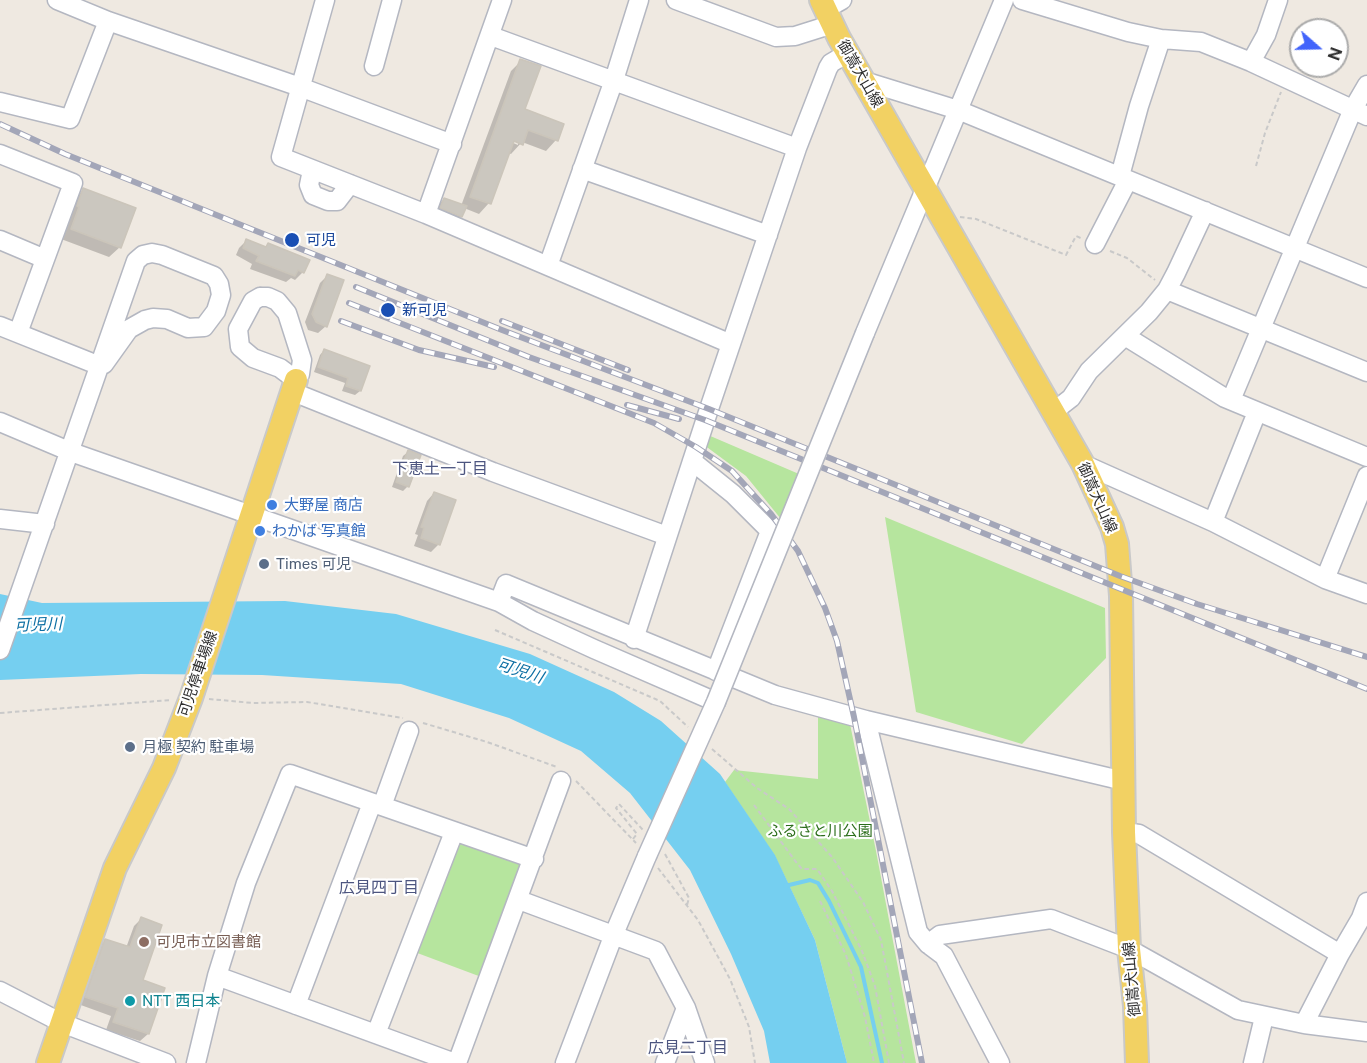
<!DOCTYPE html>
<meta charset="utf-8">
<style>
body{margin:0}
#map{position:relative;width:1367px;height:1063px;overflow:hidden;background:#efe9e1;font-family:"Public Sans",sans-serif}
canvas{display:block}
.north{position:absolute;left:1289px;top:18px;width:60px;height:60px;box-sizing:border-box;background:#fff;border:2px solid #ababab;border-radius:50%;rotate:110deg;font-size:16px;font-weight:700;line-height:24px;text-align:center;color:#2e2e2e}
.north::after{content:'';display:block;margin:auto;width:21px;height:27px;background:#4264fb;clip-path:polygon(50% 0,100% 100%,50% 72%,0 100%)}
</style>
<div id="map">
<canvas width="1367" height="1063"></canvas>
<div class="north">N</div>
</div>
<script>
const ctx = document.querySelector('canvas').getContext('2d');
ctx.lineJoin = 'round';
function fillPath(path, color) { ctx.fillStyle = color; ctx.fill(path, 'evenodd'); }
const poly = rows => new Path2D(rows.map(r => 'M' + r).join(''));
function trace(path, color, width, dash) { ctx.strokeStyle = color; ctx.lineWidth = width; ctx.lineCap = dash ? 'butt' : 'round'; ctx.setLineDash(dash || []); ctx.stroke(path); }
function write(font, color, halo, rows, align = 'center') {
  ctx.font = font + ' "Public Sans","Noto Sans JP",sans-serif'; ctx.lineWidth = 4.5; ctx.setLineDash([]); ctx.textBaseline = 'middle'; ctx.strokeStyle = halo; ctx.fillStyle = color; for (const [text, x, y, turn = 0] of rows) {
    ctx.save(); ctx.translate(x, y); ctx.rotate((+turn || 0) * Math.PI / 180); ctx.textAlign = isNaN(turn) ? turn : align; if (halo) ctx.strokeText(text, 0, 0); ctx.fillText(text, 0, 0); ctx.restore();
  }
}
const green = poly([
 [708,435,799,474,781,519,746,476,704,445],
 [885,517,1105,608,1106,658,1022,744,916,712],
 [818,715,850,724,876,851,916,1063,847,1063,815,940,775,856,725,782,734,770,818,779],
 [457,837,526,862,484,978,412,951]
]);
const water = poly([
 [0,594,42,603,285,601,396,614,530,654,614,692,661,721,720,774,775,855,815,940,847,1063,770,1063,764,1031,731,954,690,870,630,793,581,751,509,718,401,684,262,675,141,674,0,680]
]);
const shadow = poly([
 [521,61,523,110,556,140,546,151,522,142,511,154,508,153,489,203,479,214,464,208,461,216,456,221,436,213,439,204,444,199,461,206,511,71],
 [506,140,518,141,518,145],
 [83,190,120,247,109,257,61,239,73,200],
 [247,240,265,248,268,244,303,272,295,280,291,278,286,282,250,269,252,264,236,255,239,248],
 [328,275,326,326,318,333,308,330,305,322,320,283],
 [324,350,368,366,360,391,355,395,342,391,345,383,314,372,320,355],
 [408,452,408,486,403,491,392,487,403,456],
 [434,493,439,544,431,552,414,546,418,535,415,534,427,501],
 [141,919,141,981,163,989,148,1034,140,1041,106,1030,111,1016,78,1004,98,948,105,940,126,948,134,926]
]);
const stream = poly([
 [785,886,810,880,818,883,829,901,861,967,882,1063]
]);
const building = poly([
 [520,59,541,66,525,109,564,124,558,141,528,130,523,145,514,141,491,204,470,197,520,59],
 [83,188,136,208,121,248,71,229,79,207,77,206,83,188],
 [444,198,467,206,462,217,440,208,444,198],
 [246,239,266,247,268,243,310,260,304,273,298,270,295,276,256,261,259,256,243,248,246,239],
 [327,274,344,280,327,327,316,322,312,314,327,274],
 [324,349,370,366,361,391,346,386,348,378,318,367,324,349],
 [408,450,421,455,409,487,396,482,408,450],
 [434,492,456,500,440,545,421,538,424,528,421,527,434,492],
 [141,917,162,925,143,980,165,988,149,1034,113,1022,118,1008,85,997,105,939,130,947,141,917]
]);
const path = poly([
 [1256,166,1265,133,1281,92],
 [960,217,976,219,1066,255,1076,236,1083,239],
 [1110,251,1127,258,1155,280],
 [495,630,660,701,688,727],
 [209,699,253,703,307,702,403,718],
 [0,713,171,700],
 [423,723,487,742,557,767],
 [712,749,757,788,789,809,832,857,863,902,881,940,904,1063],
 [576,781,636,843],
 [754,805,796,862,802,869,817,869,832,891,862,951,875,986,889,1063],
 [633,839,637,834,616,808,619,804,643,830],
 [665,854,689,898,687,905],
 [658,868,698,920,730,979,749,1027,755,1063],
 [820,901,846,955,865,1017,874,1063]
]);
const minor = poly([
 [57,0,108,21,300,87,452,144],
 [325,0,281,157,426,214,731,344],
 [676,0,776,37,795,36,833,24],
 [1022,0,1128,32,1161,39,1201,42,1251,62,1367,116],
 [826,9,842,0],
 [491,36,797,148],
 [1251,62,1266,35,1278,0],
 [374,66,392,0],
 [864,81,958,110,1367,278],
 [0,102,70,119,108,21],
 [0,154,73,183,18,333],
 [582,169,768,235],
 [312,170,309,185,313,195,328,201,337,201,350,184],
 [1120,176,1139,106,1161,39],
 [426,214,502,0],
 [0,240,45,259],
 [1095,244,1128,180],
 [548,266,614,80,639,0],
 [1167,290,1367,372],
 [260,297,268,297,277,301,287,313,302,360,300,374,296,380,280,368,253,358,240,347,238,329,253,301,260,297],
 [0,326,100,366],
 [865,333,1004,0],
 [1125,336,1225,398,1367,457],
 [293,392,493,472,667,536],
 [1231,400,1353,109,1367,85],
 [1053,412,1071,398,1089,371,1149,312,1167,290,1176,273,1205,211],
 [0,422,71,452,499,602,533,621,594,649,716,702],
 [692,461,733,494,770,531,716,671],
 [1083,464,1213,522,1325,579,1367,594],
 [0,519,45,524],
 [1213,522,1257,412],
 [1325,579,1367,476],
 [499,602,506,584,775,695,866,720,1124,781],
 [634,639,709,409,797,148,828,68,831,63,848,53],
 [0,650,136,261,143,255,152,253,162,255,214,276,219,284,221,295,216,311,204,327,188,328,167,319,153,318,145,320,129,329,104,364,100,366],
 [866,720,918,932,928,944,944,956,1000,1063],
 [382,806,409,731],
 [1124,832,1139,834,1340,954],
 [519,900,656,951,686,1008,705,1063],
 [928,944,940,935,1051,919,1129,949,1238,1010,1304,1024,1367,1032],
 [217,976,455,1063],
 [0,991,62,1023,166,1063],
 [296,1005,372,803],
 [1304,1024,1340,954,1361,918,1367,902],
 [376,1034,454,832],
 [196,1063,217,976,246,883,290,774,534,859],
 [457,1063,561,781],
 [565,1063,614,934,647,856],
 [665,1063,686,1008],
 [1253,1063,1264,1017]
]);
const major = poly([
 [821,0,839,38,1083,464,1112,527,1117,544,1121,596,1124,832,1129,949,1135,1006,1137,1063],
 [48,1063,115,868,164,768,191,698,296,380]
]);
const rail = poly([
 [0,124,65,154,502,330,709,409,1120,576,1197,604,1367,657],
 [356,287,529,357,705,420,1367,689],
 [349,303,654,423,696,447,732,471,771,514,798,551,825,608,837,641,854,717,922,1063],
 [341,321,419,350,494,367],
 [502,321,628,370],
 [627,405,679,419]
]);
const minorBridge = poly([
 [647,856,716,702,865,333]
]);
const markers = [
 [292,240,8,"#1a4fb4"],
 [388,310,8,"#1a4fb4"],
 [272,505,6,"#3f7fe0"],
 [260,531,6,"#3f7fe0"],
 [264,564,6,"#5c6f8a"],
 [130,747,6,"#5c6f8a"],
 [144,942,6,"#8d6e63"],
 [130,1001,6,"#0f9aa8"]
];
const streetNames = [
 ["御嵩犬山線",860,74,60],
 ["御嵩犬山線",1097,498,66],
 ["可児停車場線",198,674,-71],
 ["御嵩犬山線",1132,979,-95]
];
const transitNames = [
 ["可児",306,240],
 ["新可児",402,310]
];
const shopNames = [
 ["大野屋 商店",284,505],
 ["わかば 写真館",272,531]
];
const serviceNames = [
 ["Times 可児",276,564],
 ["月極 契約 駐車場",142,747]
];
const parkNames = [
 ["ふるさと川公園",820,831]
];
const educationNames = [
 ["可児市立図書館",156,942]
];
const cultureNames = [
 ["NTT 西日本",142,1001]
];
const neighbourhoodNames = [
 ["下恵土一丁目",440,469],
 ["広見四丁目",379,888],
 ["広見二丁目",688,1048]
];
const waterNames = [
 ["可児川",38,625,-2],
 ["可児川",520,671,18]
];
fillPath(green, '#b6e59e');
fillPath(water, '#75cff0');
fillPath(shadow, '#0003');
trace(stream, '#75cff0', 4);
fillPath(building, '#cbc7bf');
trace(building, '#cbc5ba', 1.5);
trace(minor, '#b4b7c1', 21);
trace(major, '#c9c9c9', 26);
trace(path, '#c9c9c9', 2, [4.5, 3]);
trace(minor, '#fff', 18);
trace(major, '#f2d163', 22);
trace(rail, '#a3a6b8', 6);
trace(rail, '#fff', 4, [11]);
trace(minorBridge, '#b4b7c1', 21, []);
trace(minorBridge, '#fff', 18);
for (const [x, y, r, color] of markers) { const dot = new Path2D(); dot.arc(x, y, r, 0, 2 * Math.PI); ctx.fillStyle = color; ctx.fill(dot); trace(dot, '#fff', 2); }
write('15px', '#2e2e2e', '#fff', streetNames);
write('15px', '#164399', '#fff', transitNames, 'left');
write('15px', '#366cbe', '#fff', shopNames, 'left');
write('15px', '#4e5e75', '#fff', serviceNames, 'left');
write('15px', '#2c6e1b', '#fff', parkNames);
write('15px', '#785e54', '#fff', educationNames, 'left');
write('15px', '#0d838f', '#fff', cultureNames, 'left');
write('16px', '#4d5680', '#fff', neighbourhoodNames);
write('italic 16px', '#0d6fa3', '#fff', waterNames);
</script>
